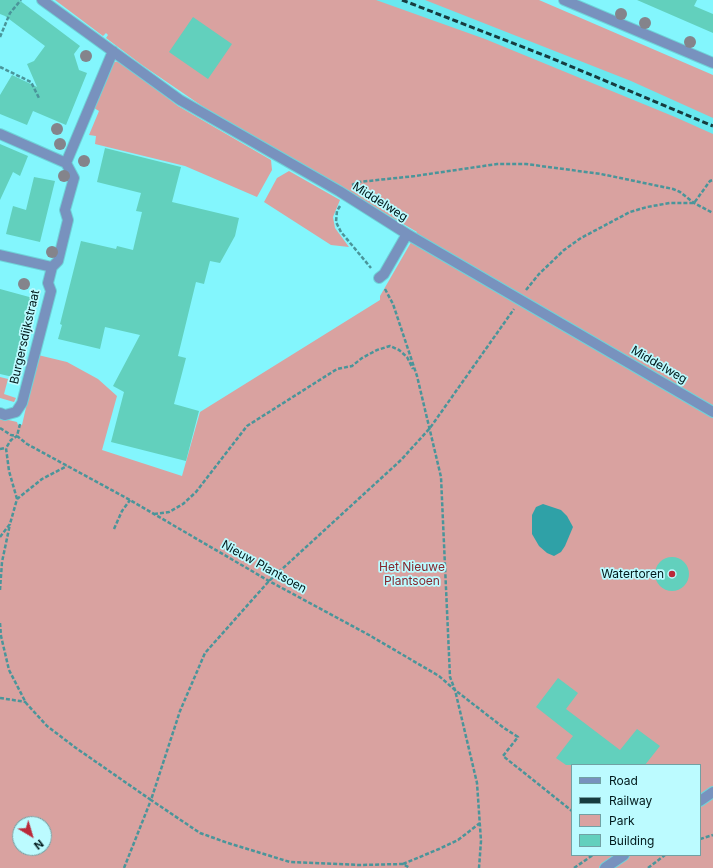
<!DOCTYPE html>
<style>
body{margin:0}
#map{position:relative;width:713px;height:868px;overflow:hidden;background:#83f6fd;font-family:Inter,sans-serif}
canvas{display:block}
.legend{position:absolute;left:571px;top:764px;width:130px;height:92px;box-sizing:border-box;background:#bcfbff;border:1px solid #71a1a4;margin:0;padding:5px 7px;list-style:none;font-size:12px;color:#01191b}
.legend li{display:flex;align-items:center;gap:8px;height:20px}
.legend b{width:20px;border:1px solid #71a1a4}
.north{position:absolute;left:12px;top:816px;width:40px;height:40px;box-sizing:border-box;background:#bcfbff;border:1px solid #71a1a4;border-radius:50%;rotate:142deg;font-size:11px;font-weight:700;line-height:16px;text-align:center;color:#01191b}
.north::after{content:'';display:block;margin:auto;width:14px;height:18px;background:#ba293a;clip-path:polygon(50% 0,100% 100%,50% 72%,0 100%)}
</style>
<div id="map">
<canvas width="713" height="868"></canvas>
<ul class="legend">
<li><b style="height:5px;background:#7892be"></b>Road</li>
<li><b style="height:5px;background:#163c3f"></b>Railway</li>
<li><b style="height:11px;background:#d9a2a0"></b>Park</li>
<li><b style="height:11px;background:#62d0bd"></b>Building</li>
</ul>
<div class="north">N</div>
</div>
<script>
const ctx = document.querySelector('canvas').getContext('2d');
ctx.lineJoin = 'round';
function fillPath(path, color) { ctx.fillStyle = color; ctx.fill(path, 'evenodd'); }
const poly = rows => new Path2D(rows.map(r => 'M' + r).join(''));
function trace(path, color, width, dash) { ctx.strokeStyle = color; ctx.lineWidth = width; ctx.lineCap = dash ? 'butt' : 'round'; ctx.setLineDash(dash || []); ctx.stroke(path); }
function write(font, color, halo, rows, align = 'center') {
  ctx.font = font + ' Inter,sans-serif'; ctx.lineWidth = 3.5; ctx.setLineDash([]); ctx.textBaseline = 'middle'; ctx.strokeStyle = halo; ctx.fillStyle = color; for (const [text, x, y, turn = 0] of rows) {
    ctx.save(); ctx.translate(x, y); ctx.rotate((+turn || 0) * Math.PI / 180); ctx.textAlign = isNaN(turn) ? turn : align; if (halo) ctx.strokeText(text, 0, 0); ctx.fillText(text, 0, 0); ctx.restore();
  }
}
const built = poly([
 [300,0,475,0,713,101,713,155]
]);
const green = poly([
 [55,0,376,0,485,39,675,117,713,134,713,868,0,868,0,418,17,422,18,425,22,425,38,355,67,362,98,379,117,396,102,450,182,476,200,412,380,300,380,296,417,232,202,106,142,65,106,38,108,35,106,33,103,36],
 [572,765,700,765,700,855,572,855],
 [20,824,44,824,44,848,20,848],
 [425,0,539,0,713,75,713,118,631,81],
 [120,61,178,106,271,160,272,170,257,197,185,166,95,144,96,136,89,135,99,111,94,108,114,62],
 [289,171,340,200,333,217,335,228,349,247,331,245,264,202,277,178],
 [0,377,8,379,4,394,16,398,14,402,0,398]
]);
const water = poly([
 [543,504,561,510,567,516,573,527,565,546,561,552,554,556,547,553,539,546,532,534,532,515,536,507]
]);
const building = poly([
 [0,0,19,0,80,46,74,54,79,70,87,73,66,125,33,111,27,125,0,114,0,95,12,75,37,87,27,64,34,61,45,46,5,16,0,14],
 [637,0,697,0,694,6,713,14,713,33],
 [193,17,232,44,208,79,169,52],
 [0,144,28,156,20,176,13,172,0,200],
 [105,148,181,167,172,202,239,218,235,236,220,263,210,261,204,284,196,282,178,356,186,358,174,404,199,411,186,461,111,442,124,392,113,386,140,335,105,327,100,349,58,339,62,325,60,324,81,241,116,249,117,246,133,250,142,212,136,211,141,193,97,182],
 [34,177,55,181,40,242,6,234,13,206,26,210],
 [0,289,33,298,13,377,0,374],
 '655 574a17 17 0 1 1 34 0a17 17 0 1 1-34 0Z',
 [558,678,578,693,566,709,620,750,637,729,660,746,645,765,566,765,556,758,573,736,536,707]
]);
const path = poly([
 [0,37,10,13,21,0],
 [0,67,31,82,39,98],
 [352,185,359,182,415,176,497,164,526,164,601,174,673,189,680,192,694,203,713,213],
 [340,206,337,211,336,222,341,232,371,268],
 [385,289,393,304,417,376,441,477,450,677,455,690,477,783,481,841,479,868],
 [526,290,539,274,564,250,581,238,630,212,647,207,670,203,694,203,710,181,713,180],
 [20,424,17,436,27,444,130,500,269,581,369,635,439,676,455,690,504,728,518,737,503,756,572,811],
 [0,428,11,435,17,436],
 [0,449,6,448],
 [17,499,9,471,6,448,11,440,17,436],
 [154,514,169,512,183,504,196,492,247,426,337,369,352,366,362,358,377,350,390,346,399,350,407,357,413,369],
 [114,529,122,511,130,500],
 [0,537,10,524,17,499,42,479,67,466],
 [0,590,2,562,10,524],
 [0,623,1,636,9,670,26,703,47,726,76,748,151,800,180,711,205,653,269,581,401,460,430,428,514,309],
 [0,698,26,702],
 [700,839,713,835],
 [403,864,439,849,458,840,480,823],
 [124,868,151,800,200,833,228,843,290,862,360,865,403,864,410,868],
 [574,868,593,855],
 [648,868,665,855]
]);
const minor = poly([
 [42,0,180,100,339,191,407,234,713,412],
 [564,0,713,63],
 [0,134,66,163],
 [0,255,52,267],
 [379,278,384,274,407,234],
 [0,413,5,415,16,412,22,403,51,291,48,283,52,267,58,261,68,220,65,210,74,178,66,163,113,51]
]);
const tertiary = poly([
 [700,801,713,792],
 [605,868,624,855]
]);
const rail = poly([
 [402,0,551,58,713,126]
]);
const trees = [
 [621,14],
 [645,23],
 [690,42],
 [86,56],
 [57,129],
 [60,144],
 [84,161],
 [64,176],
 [52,252],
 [24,284]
];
const markers = [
 [672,574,4,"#ba293a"]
];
const streetNames = [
 ["Middelweg",380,202,32],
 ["Burgersdijkstraat",25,337,-77],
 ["Middelweg",659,365,30],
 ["Nieuw Plantsoen",264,567,29]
];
const parkNames = [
 ["Het Nieuwe",412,567],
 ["Plantsoen",412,581]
];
const poiNames = [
 ["Watertoren",664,574]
];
fillPath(built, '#69e8ef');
fillPath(green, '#d9a2a0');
fillPath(water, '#2fa1a7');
fillPath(building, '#62d0bd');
trace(minor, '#6ed3d9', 12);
trace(tertiary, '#6ed3d9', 12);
trace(path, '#4a959a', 2.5, [4, 2]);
trace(minor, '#7892be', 10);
trace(tertiary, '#7892be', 10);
trace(rail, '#163c3f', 3, [6, 3]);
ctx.fillStyle = '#84848b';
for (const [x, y] of trees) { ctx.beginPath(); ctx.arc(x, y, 6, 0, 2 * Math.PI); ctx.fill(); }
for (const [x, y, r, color] of markers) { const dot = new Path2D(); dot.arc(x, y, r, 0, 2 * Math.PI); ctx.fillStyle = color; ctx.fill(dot); trace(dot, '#bcfbff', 1.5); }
write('12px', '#01191b', '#bcfbff', streetNames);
write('12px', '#85272e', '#bcfbff', parkNames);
write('12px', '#01191b', '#bcfbff', poiNames, 'right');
</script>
